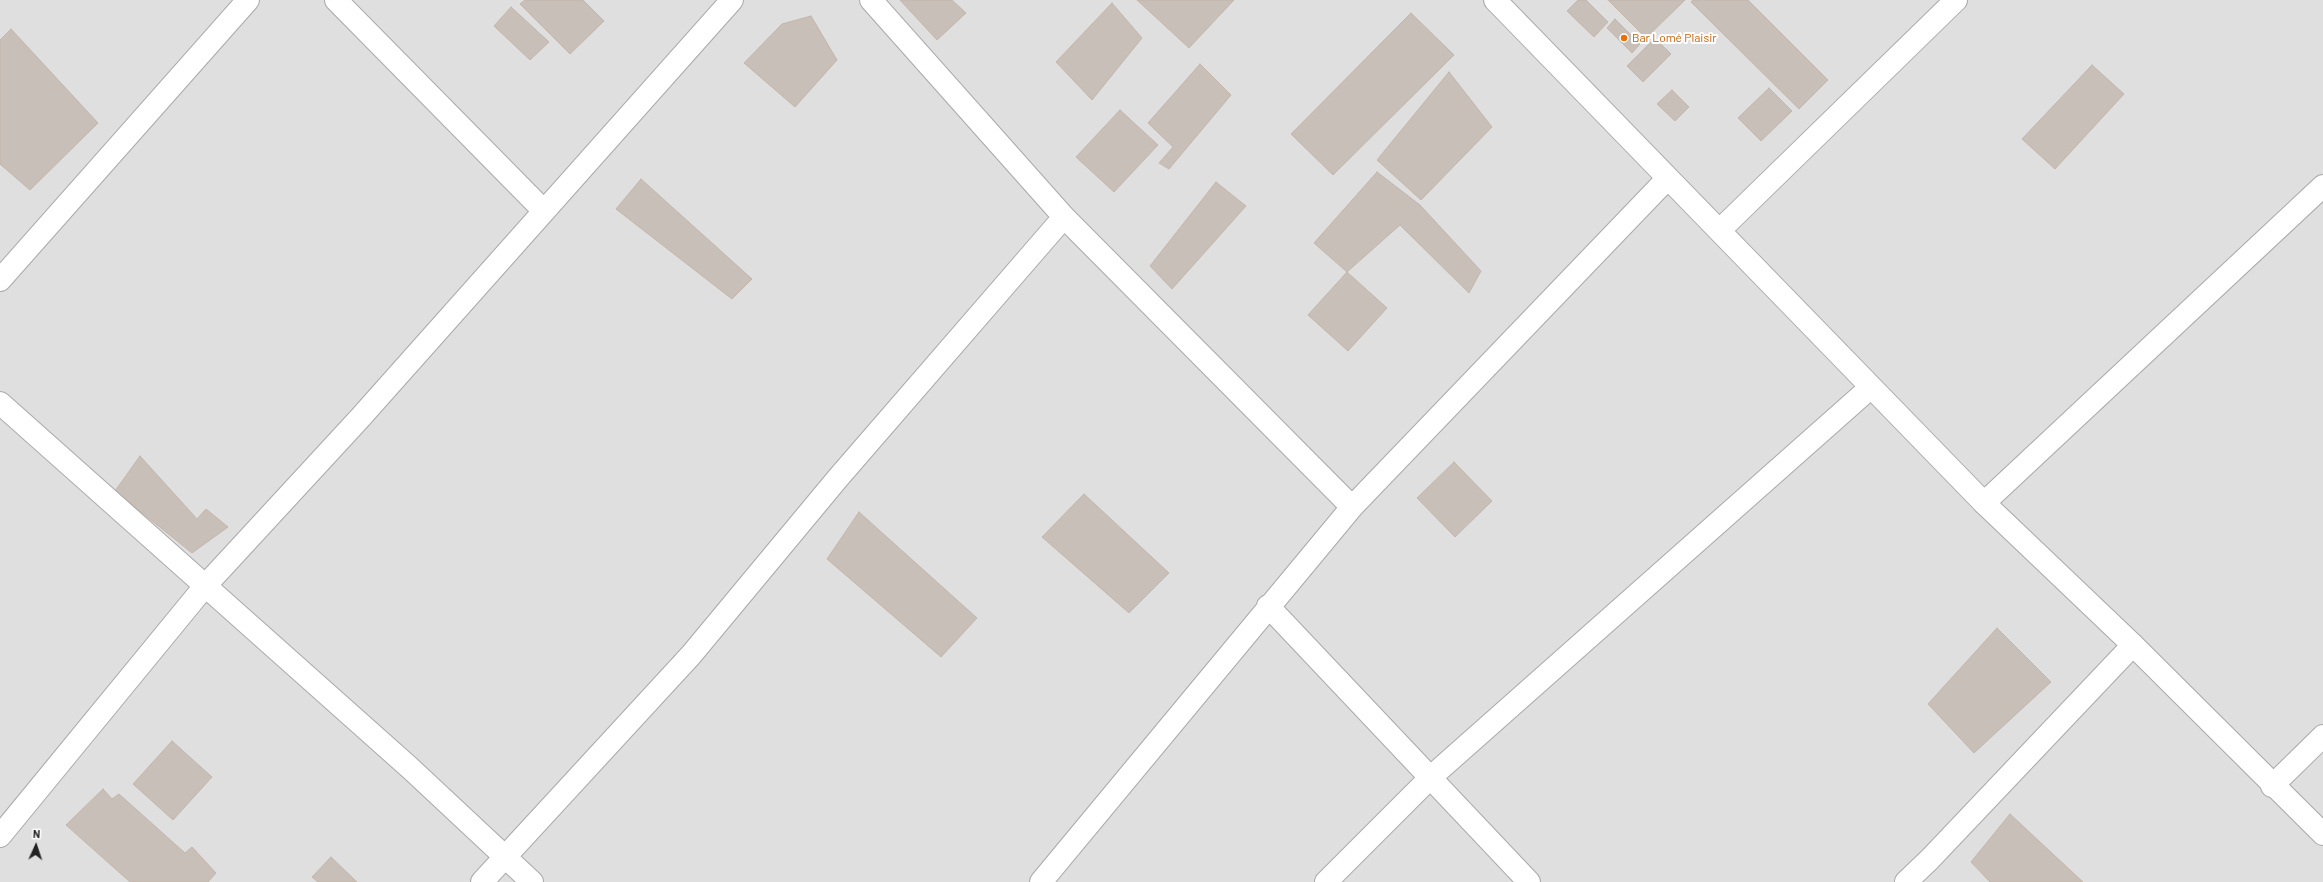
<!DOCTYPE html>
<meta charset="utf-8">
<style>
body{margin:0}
#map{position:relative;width:2323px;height:882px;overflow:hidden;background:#f2efe9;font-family:Barlow,sans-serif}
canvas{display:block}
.north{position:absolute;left:16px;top:826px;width:40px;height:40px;-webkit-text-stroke:3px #fff;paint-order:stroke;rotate:3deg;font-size:11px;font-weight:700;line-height:16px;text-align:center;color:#222}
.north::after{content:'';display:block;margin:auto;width:14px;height:18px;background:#222;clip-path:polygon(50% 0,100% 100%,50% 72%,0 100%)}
</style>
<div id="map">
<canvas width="2323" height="882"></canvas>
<div class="north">N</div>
</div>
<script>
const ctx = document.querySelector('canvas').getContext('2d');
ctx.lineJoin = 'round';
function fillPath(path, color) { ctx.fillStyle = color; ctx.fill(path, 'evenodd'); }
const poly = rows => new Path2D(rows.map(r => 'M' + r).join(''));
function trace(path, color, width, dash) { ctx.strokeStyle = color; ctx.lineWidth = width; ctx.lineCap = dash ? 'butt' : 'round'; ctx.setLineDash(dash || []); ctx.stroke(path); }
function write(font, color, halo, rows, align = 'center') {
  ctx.font = font + ' Barlow,sans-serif'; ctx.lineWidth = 4; ctx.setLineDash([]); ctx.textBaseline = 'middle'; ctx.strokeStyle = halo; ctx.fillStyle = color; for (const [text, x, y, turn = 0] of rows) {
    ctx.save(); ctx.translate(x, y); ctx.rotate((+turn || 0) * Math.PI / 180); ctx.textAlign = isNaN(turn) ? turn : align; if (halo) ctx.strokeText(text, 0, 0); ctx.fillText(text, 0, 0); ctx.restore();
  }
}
const residential = poly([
 [0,0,2323,0,2323,882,0,882]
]);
const building = poly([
 [525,0,583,0,604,21,570,54,520,4,525,0],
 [900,0,952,0,966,13,937,40,900,0],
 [1137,0,1234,0,1189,48,1137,0],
 [1578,0,1586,0,1608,22,1594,37,1567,11,1578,0],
 [1608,0,1685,0,1646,38,1608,0],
 [1693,0,1748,0,1828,80,1799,109,1691,2,1693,0],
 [1112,3,1142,38,1092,100,1056,62,1112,3],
 [511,7,549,42,530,60,494,26,511,7],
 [1411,13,1454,55,1333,175,1291,134,1411,13],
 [811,16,837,60,795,107,744,63,782,24,811,16],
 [1615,19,1640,44,1632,53,1607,28,1615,19],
 [11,29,98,123,30,190,0,164,0,40,11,29],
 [1655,38,1671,54,1643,82,1627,66,1655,38],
 [1200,64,1231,95,1169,169,1159,163,1173,147,1148,123,1200,64],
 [2092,65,2124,94,2055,169,2022,139,2092,65],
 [1449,72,1492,127,1421,200,1377,160,1449,72],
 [1769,88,1792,111,1761,141,1738,118,1769,88],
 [1672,90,1689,107,1675,121,1657,104,1672,90],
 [1120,110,1158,145,1114,192,1076,157,1120,110],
 [1377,172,1420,205,1481,271,1469,293,1400,225,1347,272,1314,243,1377,172],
 [641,179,752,279,732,299,616,209,641,179],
 [1216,182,1246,206,1172,289,1150,266,1216,182],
 [1347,272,1387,308,1348,351,1308,315,1347,272],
 [140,456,197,519,206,509,228,527,192,553,115,491,140,456],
 [1454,462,1492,501,1455,537,1417,498,1454,462],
 [1084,494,1169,573,1129,613,1042,537,1084,494],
 [859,512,977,618,941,657,827,559,859,512],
 [1997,628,2051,682,1974,753,1928,704,1997,628],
 [172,741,212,777,173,820,133,784,172,741],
 [103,789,112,799,119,794,185,853,192,847,216,873,208,882,130,882,66,825,103,789],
 [2010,814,2083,882,1990,882,1971,862,2010,814],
 [331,857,357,882,318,882,312,877,331,857]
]);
const minor = poly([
 [336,0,544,211],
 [871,0,1064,217,1352,507],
 [1720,230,1956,0],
 [0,280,248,0],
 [0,403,410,768,532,882],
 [1984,503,2323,186],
 [1268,606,1529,882],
 [2272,786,2323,736],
 [0,836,205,586,360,418,732,0],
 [482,882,691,655,838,478,1064,217],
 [1041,882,1352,507,1667,179],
 [1326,882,1431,777,1870,388],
 [1906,882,1930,859,2133,645]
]);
const tertiary = poly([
 [1495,0,1984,503,2133,645,2323,834]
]);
const markers = [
 [1624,38,4,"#e8710a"]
];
const foodNames = [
 ["Bar Lomé Plaisir",1632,38]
];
fillPath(residential, '#e0dfdf');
fillPath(building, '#c7bfb8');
trace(building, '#c4b6ab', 1);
trace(minor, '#a9a9a9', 24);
trace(tertiary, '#a9a9a9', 24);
trace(minor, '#fff', 22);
trace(tertiary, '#fff', 22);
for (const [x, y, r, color] of markers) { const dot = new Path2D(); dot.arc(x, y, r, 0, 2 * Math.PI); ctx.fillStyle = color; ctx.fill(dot); trace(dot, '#fff', 1.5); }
write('12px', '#c56008', '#fff', foodNames, 'left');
</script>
